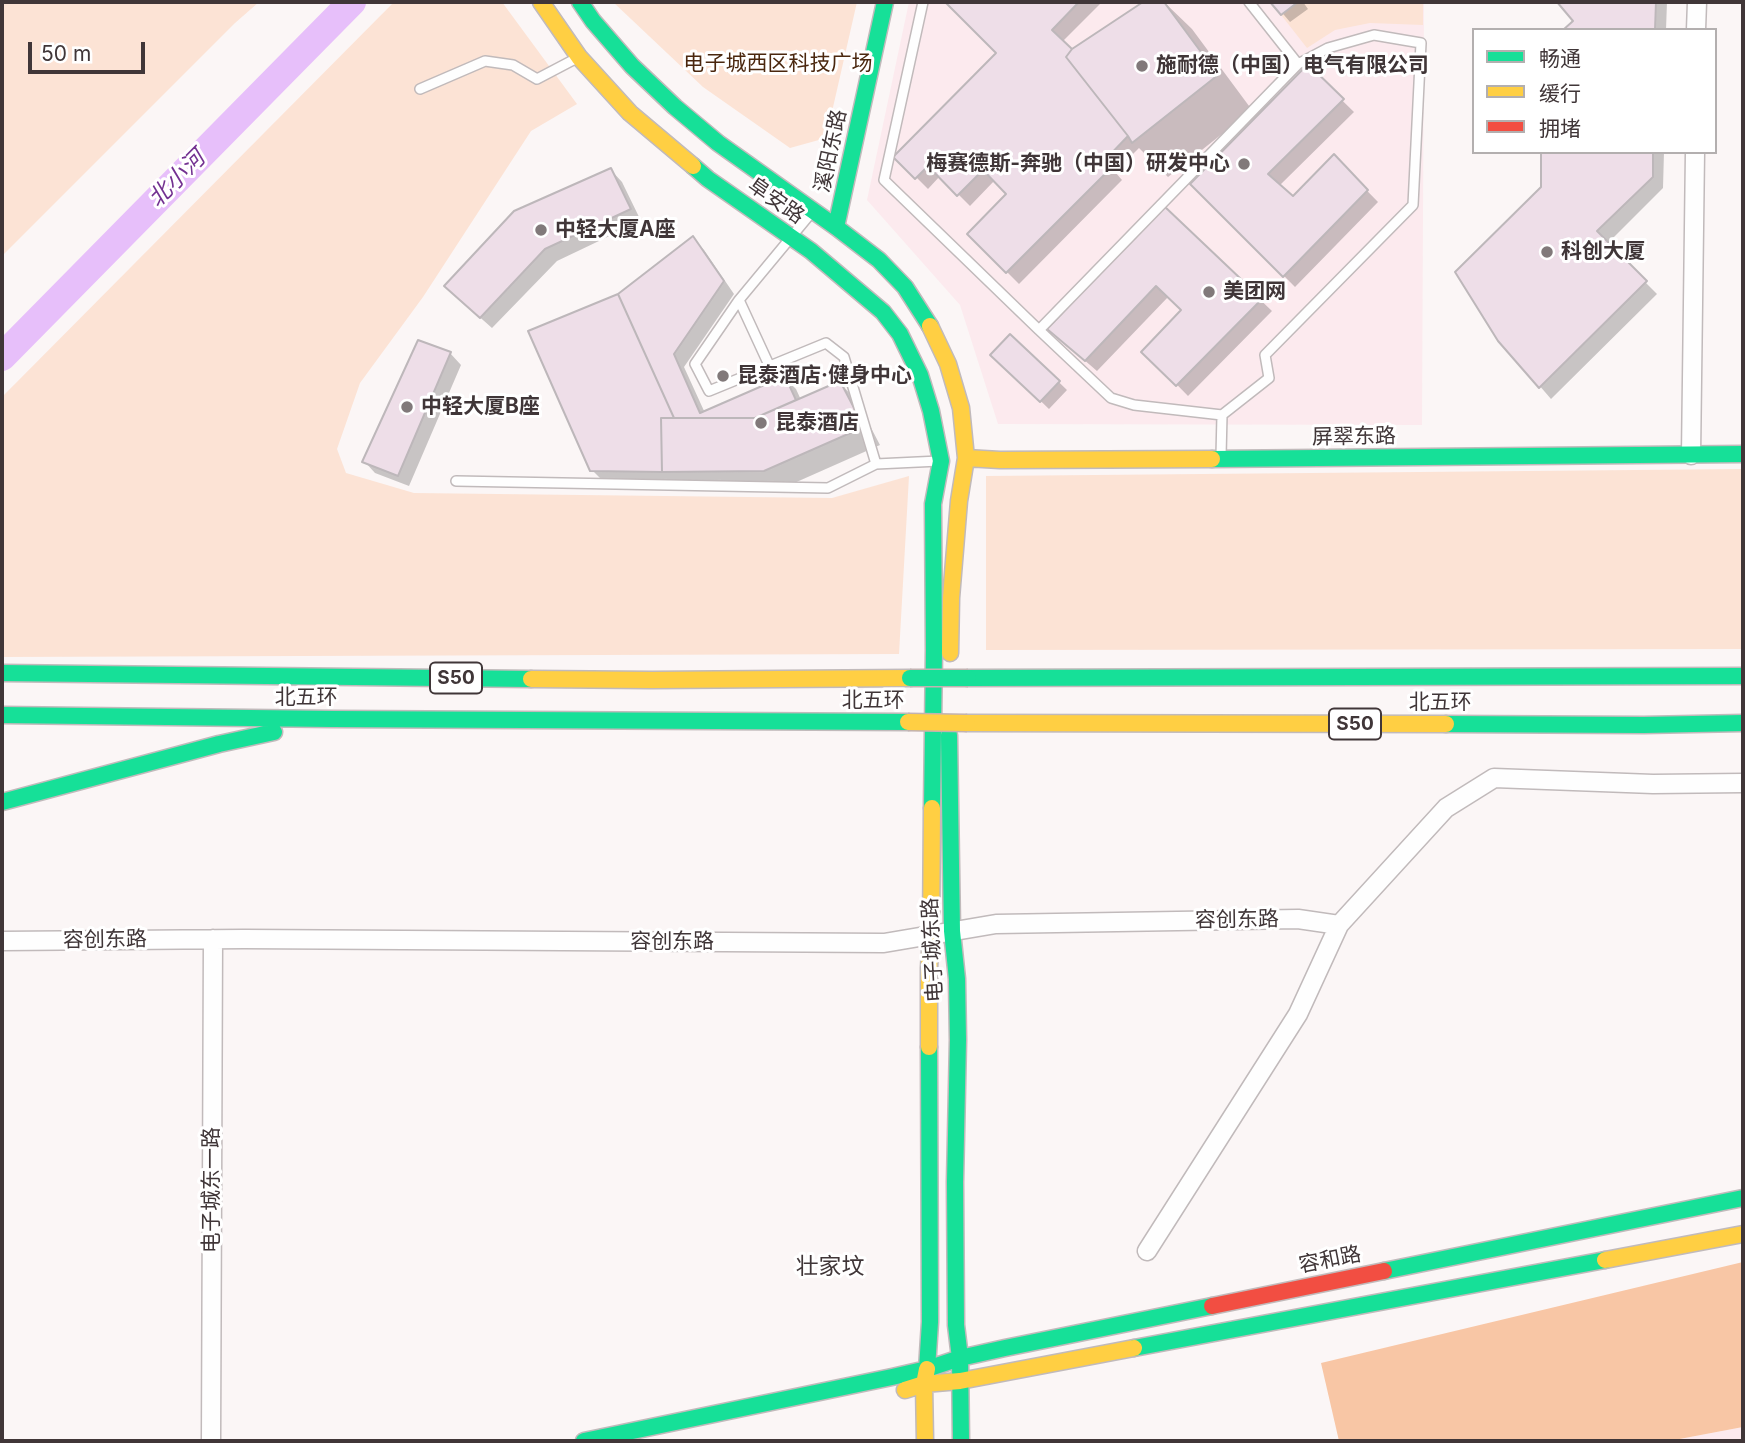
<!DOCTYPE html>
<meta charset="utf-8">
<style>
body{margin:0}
#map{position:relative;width:1745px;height:1443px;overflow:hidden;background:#fbf6f6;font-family:Inter,"Noto Sans SC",sans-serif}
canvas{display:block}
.frame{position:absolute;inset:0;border:4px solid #403638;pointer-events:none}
.legend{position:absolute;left:1472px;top:28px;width:245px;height:126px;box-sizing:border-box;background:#fff;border:2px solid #b3afaf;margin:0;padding:9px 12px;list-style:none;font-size:21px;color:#403638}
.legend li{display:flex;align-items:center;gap:14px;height:35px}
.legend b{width:35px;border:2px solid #b3afaf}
.scale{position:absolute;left:28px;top:42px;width:117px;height:32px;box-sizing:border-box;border:4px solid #403638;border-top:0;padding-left:9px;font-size:21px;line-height:24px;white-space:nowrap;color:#403638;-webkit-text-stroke:5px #fff;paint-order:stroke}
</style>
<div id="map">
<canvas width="1745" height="1443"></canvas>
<div class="frame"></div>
<ul class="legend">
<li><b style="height:9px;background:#16e098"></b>畅通</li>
<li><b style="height:9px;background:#ffcf43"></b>缓行</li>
<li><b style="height:9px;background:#f24e42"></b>拥堵</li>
</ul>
<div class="scale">50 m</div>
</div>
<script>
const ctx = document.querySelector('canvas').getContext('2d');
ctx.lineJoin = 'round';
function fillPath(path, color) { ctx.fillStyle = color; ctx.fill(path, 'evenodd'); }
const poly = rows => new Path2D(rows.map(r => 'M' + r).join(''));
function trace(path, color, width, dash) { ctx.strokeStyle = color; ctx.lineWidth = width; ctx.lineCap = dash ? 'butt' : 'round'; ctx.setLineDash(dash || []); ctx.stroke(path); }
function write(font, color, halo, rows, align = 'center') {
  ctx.font = font + ' Inter,"Noto Sans SC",sans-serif'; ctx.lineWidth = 6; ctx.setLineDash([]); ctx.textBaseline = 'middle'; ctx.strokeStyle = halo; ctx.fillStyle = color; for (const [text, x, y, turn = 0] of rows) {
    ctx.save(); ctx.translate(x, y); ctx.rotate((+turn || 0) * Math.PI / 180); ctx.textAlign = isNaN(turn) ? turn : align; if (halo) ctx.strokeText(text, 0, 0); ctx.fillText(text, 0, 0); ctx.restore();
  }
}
const built = poly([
 [909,2,1424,2,1422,425,998,424,960,305,867,200],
 [1743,1427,1743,1441,1669,1441]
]);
const green = poly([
 [2,2,259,2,235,23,2,256],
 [394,2,502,2,577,104,531,131,423,297,360,383,337,449,346,473,414,493,832,498,909,476,899,654,2,657,2,397],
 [613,2,857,2,826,138,790,148,703,87],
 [1271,2,1423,2,1423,25,1370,23,1335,30,1307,48],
 [1743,469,1743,649,986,650,986,476]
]);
const forest = poly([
 [1743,1262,1743,1427,1669,1441,1339,1441,1321,1363]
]);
const shadow = poly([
 [947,2,1102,2,1062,42,1072,51,1146,2,1164,2,1192,29,1252,110,1168,177,1139,148,1115,172,1122,180,1019,284,969,234,1009,194,995,180,970,206,940,176,928,189,896,157,999,53],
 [1273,2,1303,2,1308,9,1290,22],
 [1559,2,1667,2,1666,30,1565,30,1575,21],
 [1308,67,1354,112,1279,186,1293,199,1334,157,1378,202,1295,287,1193,184],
 [1543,152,1664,152,1663,188,1607,244,1657,294,1551,399,1500,340,1543,188],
 [611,170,622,182,641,221,557,261,492,328,457,297],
 [1164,208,1272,311,1188,396,1144,351,1183,310,1169,296,1097,371,1061,340],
 [692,238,704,250,734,294,684,367,705,413,785,378,796,389,801,400,840,383,857,401,880,445,783,488,604,482,592,470,619,296],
 [1011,336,1067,390,1049,409,993,355],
 [450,353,461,365,409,486,375,473,364,461]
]);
const river = poly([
 [2,357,352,2]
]);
const building = poly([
 [945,2,1079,2,1052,30,1072,49,1066,57,1128,136,1105,160,1112,167,1006,273,967,234,1006,194,983,170,957,196,928,166,915,179,893,157,996,53,945,2],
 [1143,2,1164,2,1218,75,1132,143,1128,136,1066,57,1072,49,1143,2],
 [1270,2,1298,2,1281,15,1270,2],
 [1557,2,1656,2,1655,30,1563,30,1573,21,1557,2],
 [1308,64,1344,99,1268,174,1293,196,1334,154,1368,190,1283,277,1190,184,1308,64],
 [1541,152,1653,152,1653,177,1597,231,1647,281,1539,388,1498,341,1455,272,1541,187,1541,152],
 [611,168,631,209,545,249,480,318,444,286,514,211,611,168],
 [1164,206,1262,299,1176,386,1141,352,1181,310,1156,286,1085,361,1047,329,1164,206],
 [693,236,724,281,674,354,700,413,785,376,796,400,755,418,674,418,618,294,693,236],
 [618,294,674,418,661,418,662,472,590,471,528,331,618,294],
 [1010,334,1060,381,1040,402,990,355,1010,334],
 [418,340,451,352,398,476,362,462,418,340],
 [840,381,864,427,764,471,662,472,661,418,755,418,840,381]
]);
const lane = poly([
 [923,2,884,180,1039,330],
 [1249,2,1298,64],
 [420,89,485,61,513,65,537,79,577,58],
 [812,212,739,300,695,364,709,391,826,343,844,357,876,464,939,461],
 [739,300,769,365],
 [1221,456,1222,415,1269,378,1265,355,1413,205,1421,43,1374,35,1328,48,1298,64,1039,330,1111,398,1134,405,1222,415],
 [456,481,828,488,876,464]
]);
const street = poly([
 [1696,30,1697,2],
 [1691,455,1695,152],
 [2,941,244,939,884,943,996,924,1298,919,1339,925],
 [1147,1251,1298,1014,1339,925,1446,808,1494,778,1653,784,1743,783],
 [211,1441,213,939]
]);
const fast = poly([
 [580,2,593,21,632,66,675,107,718,143,836,227,879,260,905,287,930,326],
 [693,166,708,179,811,251,883,312,900,334,920,375,931,411,941,461,933,504,934,650,932,808],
 [836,227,885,2],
 [1212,459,1743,454],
 [2,673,531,679],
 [968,678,1743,676],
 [2,715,333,719,908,722],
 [1446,724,1644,725,1743,723],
 [949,735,952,931,957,979,958,1040,955,1182,956,1325,960,1358],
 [2,802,219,744,274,732],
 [1384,1271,1743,1198],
 [1134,1348,1605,1260],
 [960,1358,961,1441],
 [927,1369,930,1322,929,1047],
 [584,1441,892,1377,927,1369,960,1358,1005,1348,1212,1306]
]);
const slow = poly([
 [541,2,579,57,630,113,693,166],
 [930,326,948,364,961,408,966,458,959,501,951,598,950,653],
 [966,458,1000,460,1212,459],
 [531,679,652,680,910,678],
 [967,723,1446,724],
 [929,1047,929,968,931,934,932,808],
 [1605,1260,1743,1234],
 [905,1390,924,1384,960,1381,1134,1348],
 [925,1441,924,1384,927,1369]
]);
const jam = poly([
 [1212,1306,1384,1271]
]);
const fastBridge = poly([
 [910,678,968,678]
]);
const slowBridge = poly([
 [908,722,967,723]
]);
const markers = [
 [1142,66,7,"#81797a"],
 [1244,164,7,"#81797a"],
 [541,230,7,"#81797a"],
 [1547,252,7,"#81797a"],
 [1209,292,7,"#81797a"],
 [723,376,7,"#81797a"],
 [407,407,7,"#81797a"],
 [761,423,7,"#81797a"]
];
const shields = [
 [456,678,52],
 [1355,724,52]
];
const shieldNames = [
 ["S50",456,678],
 ["S50",1355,724]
];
const parkNames = [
 ["电子城西区科技广场",778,64]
];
const poiNames = [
 ["施耐德（中国）电气有限公司",1156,66],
 ["梅赛德斯-奔驰（中国）研发中心",1230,164,"right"],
 ["中轻大厦A座",555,230],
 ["科创大厦",1561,252],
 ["美团网",1223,292],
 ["昆泰酒店·健身中心",737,376],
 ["中轻大厦B座",421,407],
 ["昆泰酒店",775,423]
];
const streetNames = [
 ["溪阳东路",831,151,-78],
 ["阜安路",776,201,35],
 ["屏翠东路",1354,437,-1],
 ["北五环",306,698],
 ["北五环",873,701],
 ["北五环",1440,703],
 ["容创东路",1237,920,-1],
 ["容创东路",105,940,-1],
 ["容创东路",672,942],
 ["电子城东路",933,950,-93],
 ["电子城东一路",212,1190,-90],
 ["容和路",1330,1260,-11]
];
const waterNames = [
 ["北小河",177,179,-45]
];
const neighbourhoodNames = [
 ["壮家坟",830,1267]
];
fillPath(built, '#fceaee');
fillPath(green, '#fce3d5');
fillPath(forest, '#f8c6a5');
fillPath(shadow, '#0003');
trace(river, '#e7bffa', 28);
fillPath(building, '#eedee8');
trace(building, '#bdb7ba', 2);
trace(lane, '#c1babb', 12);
trace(street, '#c1babb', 21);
trace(fast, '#c1babb', 19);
trace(slow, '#c1babb', 19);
trace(jam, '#c1babb', 19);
trace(lane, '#fefefe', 9);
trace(street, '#fefefe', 18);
trace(fast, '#16e098', 16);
trace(slow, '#ffcf43', 16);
trace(jam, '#f24e42', 16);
trace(fastBridge, '#c2b2b1', 19, []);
trace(slowBridge, '#c2b2b1', 19, []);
trace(fastBridge, '#16e098', 16);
trace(slowBridge, '#ffcf43', 16);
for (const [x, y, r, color] of markers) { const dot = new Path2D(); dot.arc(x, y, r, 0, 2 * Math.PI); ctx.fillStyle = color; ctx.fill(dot); trace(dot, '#fff', 2.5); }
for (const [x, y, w] of shields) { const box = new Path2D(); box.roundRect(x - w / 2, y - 15.5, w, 31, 5); ctx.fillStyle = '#fff'; ctx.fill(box); trace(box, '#403638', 2); }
write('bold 19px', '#403638', null, shieldNames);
write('21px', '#4a270e', '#fff', parkNames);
write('bold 21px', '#403638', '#fff', poiNames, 'left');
write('21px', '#403638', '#fff', streetNames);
write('italic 23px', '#733191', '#fff', waterNames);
write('23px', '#403638', '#fff', neighbourhoodNames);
</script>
